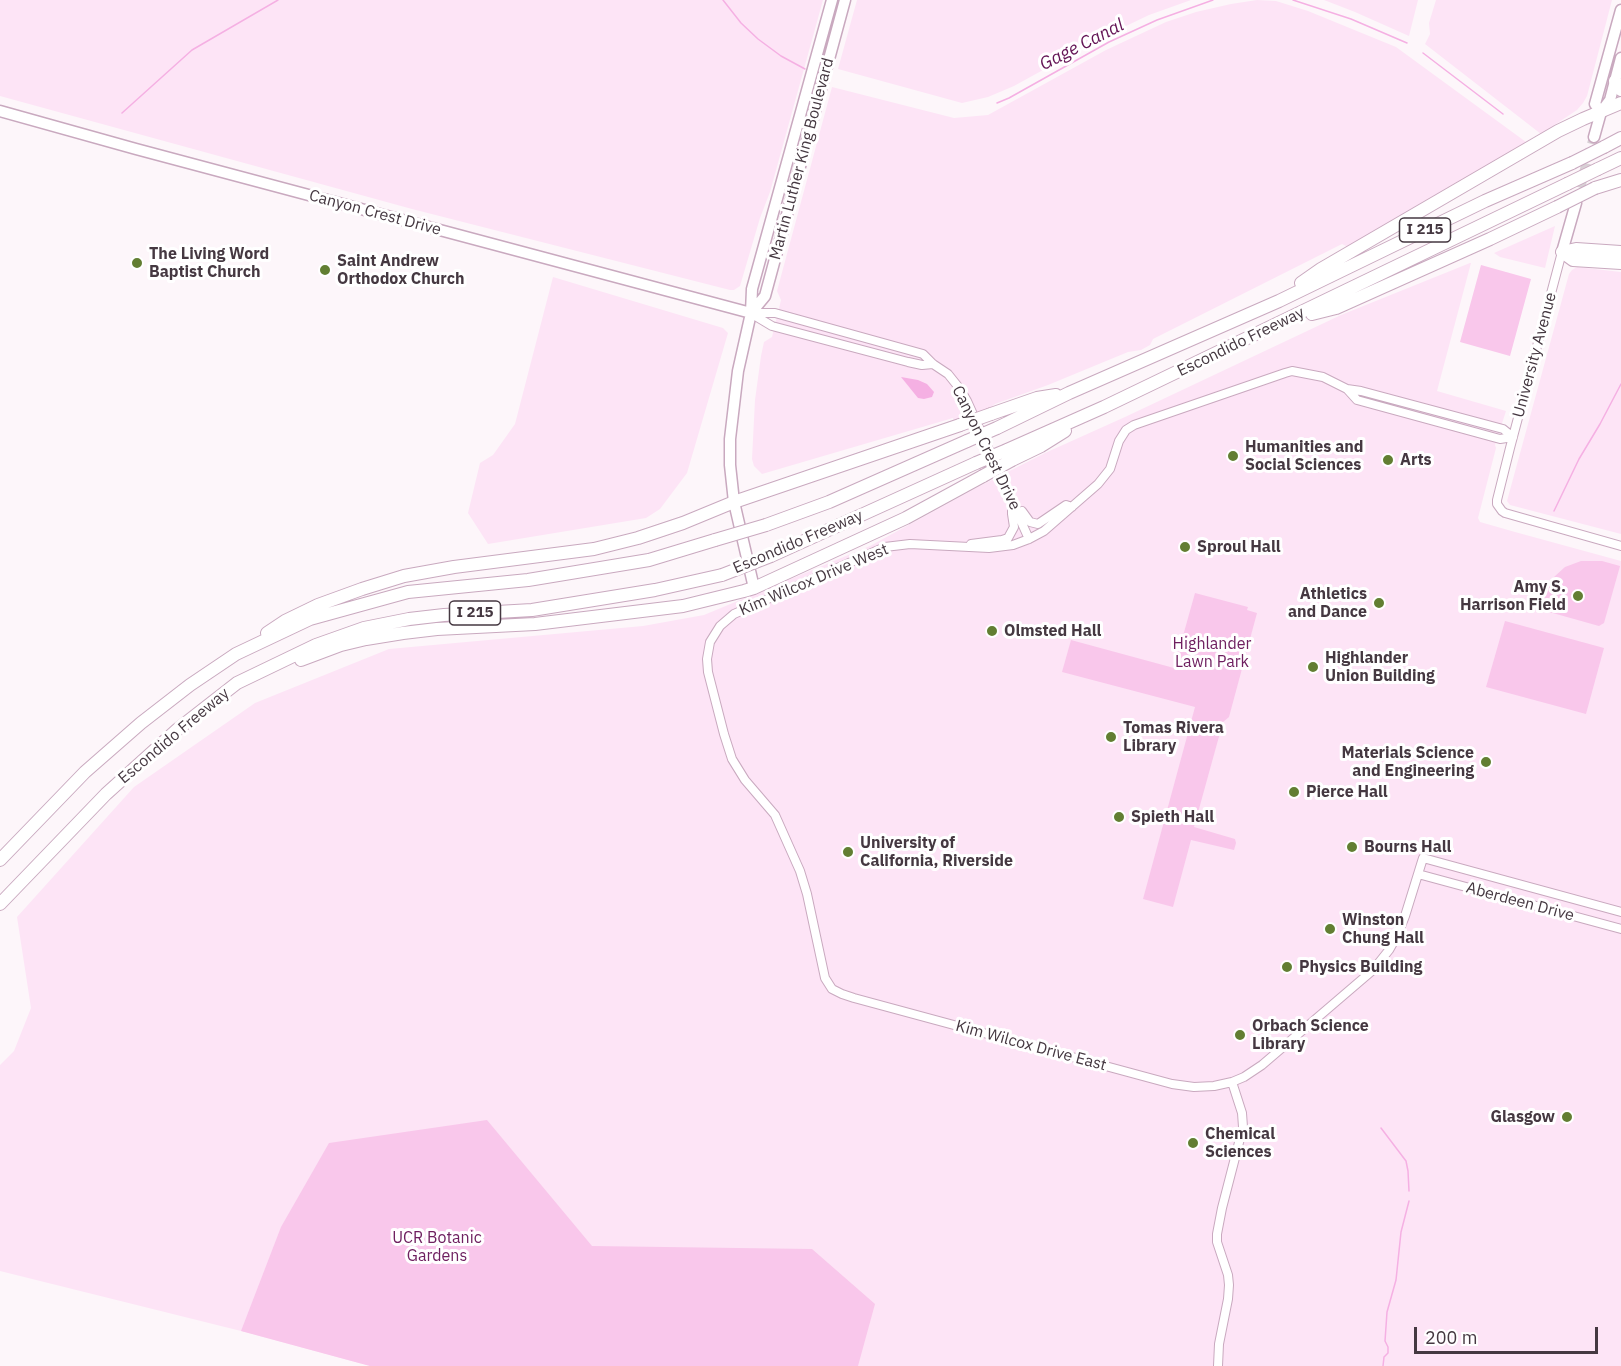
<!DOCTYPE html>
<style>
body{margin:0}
#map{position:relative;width:1621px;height:1366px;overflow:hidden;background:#fdf6fa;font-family:"IBM Plex Sans",sans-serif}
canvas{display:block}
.scale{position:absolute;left:1414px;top:1327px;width:184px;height:27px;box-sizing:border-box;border:3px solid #453841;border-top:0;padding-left:8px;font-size:18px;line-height:21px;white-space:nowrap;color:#453841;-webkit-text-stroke:4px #fff;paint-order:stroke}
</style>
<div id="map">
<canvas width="1621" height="1366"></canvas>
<div class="scale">200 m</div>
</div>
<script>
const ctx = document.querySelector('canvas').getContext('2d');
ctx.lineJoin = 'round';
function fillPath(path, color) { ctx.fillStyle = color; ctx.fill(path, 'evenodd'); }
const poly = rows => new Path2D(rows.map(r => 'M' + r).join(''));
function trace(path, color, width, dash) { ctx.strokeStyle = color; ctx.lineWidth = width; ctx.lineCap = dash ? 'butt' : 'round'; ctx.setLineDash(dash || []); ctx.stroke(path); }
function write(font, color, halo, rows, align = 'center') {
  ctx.font = font + ' "IBM Plex Sans",sans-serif'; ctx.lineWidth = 6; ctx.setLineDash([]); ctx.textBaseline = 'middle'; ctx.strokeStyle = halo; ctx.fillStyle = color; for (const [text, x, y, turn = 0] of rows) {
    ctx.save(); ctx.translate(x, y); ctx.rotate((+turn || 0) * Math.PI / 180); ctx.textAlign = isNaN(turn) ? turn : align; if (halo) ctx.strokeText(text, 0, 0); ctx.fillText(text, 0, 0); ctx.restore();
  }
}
const built = poly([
 [0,0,823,0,770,192,760,218,740,286,734,290,730,290,412,209,0,96],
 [857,0,1191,0,1149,15,1101,38,1014,86,988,97,962,103,838,69],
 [1257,0,1276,1,1308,11,1396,47,1526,142,1348,247,1342,244,1153,339,1150,345,1141,350,1128,352,1048,385,995,404,987,410,954,421,953,418,762,474,754,466,752,459,755,400,761,356,764,342,772,337,781,300,777,291,832,87,954,118,988,115,1106,50,1166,22,1196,12,1231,4],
 [1324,0,1418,0,1409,36,1355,12],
 [1436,0,1612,0,1587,96,1583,103,1577,110,1541,134,1425,44,1430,34,1429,23],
 [1555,226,1545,268,1500,257,1494,253],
 [1470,263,1471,263,1437,391,1506,411,1495,445,1496,448,1478,518,1480,522,1515,532,1621,561,1621,1366,370,1366,241,1331,0,1271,0,1065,14,1051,31,1008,17,917,134,787,255,703,389,649,643,626,704,615,870,546,978,487,1045,453,1125,417,1341,315],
 [1577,267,1621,272,1621,534,1510,505,1507,501,1569,274,1572,270],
 [553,277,723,328,728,333,687,473,660,509,646,518,488,544,468,513,480,463,493,455,515,424]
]);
const green = poly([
 [1481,265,1531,279,1510,356,1460,342],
 [1581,561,1602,561,1620,566,1604,623,1599,626,1542,610,1546,592,1554,577,1565,567],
 [1195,593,1248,607,1247,610,1257,613,1229,717,1223,722,1194,827,1235,839,1236,843,1234,850,1191,840,1173,907,1143,899,1195,707,1062,672,1071,640,1174,668],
 [1505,621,1604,648,1586,714,1486,687],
 [487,1120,592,1246,812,1249,875,1304,858,1366,370,1366,241,1331,281,1227,329,1143]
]);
const water = poly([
 [901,377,918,380,927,384,934,392,932,397,924,399,918,398]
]);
const stream = poly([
 [723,0,741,23,758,39,781,56,805,69],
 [1293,0,1351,19,1407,43],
 [1423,53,1503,114],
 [997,103,1009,98,1109,42,1157,20,1213,0],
 [122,113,192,50,278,0],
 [1554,511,1579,459,1600,424,1621,384],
 [1381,1128,1406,1161,1408,1171,1409,1191],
 [1383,1366,1384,1357,1388,1353,1388,1347,1385,1341,1387,1312,1396,1280,1401,1232,1409,1201]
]);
const majorTunnel = poly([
 [1576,202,1594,137]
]);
const minor = poly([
 [1562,252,1510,448,1497,500,1497,504,1502,511,1505,513,1621,546],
 [751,313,775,313,923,354,933,364,948,374,960,389,967,401,1029,539],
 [752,314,772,326,908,362,922,365,933,364],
 [1347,389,1357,400,1500,439,1513,437],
 [1513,437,1503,429,1361,391,1347,389,1323,377,1292,371,1285,373,1134,425,1126,430,1119,441,1110,469,1098,484,1044,531,1029,539,1013,545,989,548,910,544,885,547,734,614,720,626,710,642,707,659,708,672,724,734,732,759,745,780,775,815,800,871,807,894,825,978,832,989,842,994,854,998,1172,1084,1194,1087,1214,1086,1232,1082,1244,1077,1262,1065,1373,970,1389,950,1398,934,1405,916,1423,858,1621,912],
 [1022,511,1030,522,1038,524,1066,505,1072,507],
 [971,544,1002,540,1008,538,1014,527,1012,514,1012,503],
 [1418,874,1621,929],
 [1218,1366,1219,1344,1228,1299,1229,1285,1228,1275,1217,1242,1217,1234,1222,1208,1243,1127,1242,1113,1232,1082]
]);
const major = poly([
 [0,111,136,149,751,313],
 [1601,112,1595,104,1621,10],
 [1594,137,1601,112,1610,100,1621,58],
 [1562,252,1576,203],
 [751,313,765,296,845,0],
 [754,588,734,502,730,465,730,439,738,371,751,313,752,289,832,0]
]);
const highway = poly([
 [1615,81,1621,90],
 [1604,147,1621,138],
 [1598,169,1621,158],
 [1595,188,1621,180],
 [1562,252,1573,260,1621,263],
 [1562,252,1576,249,1621,252],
 [1301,283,1321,269,1558,131,1583,119,1621,103],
 [1312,314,1336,308,1490,239,1557,207],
 [991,414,1037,398,1056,395],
 [997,428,1069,393,1279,301,1485,201,1572,163],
 [1007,450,1104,407,1567,184],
 [1012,460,1041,446,1065,431],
 [766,525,829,502,967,441],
 [771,556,976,463],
 [267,633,285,621,318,605,362,589,404,576,454,567,594,549,638,538,683,523,734,502,960,425],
 [301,660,341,645,366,639,403,633,437,629,535,624,683,606,744,591,754,588,906,518,983,476],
 [0,860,85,772,141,723,190,685,236,654,310,619,408,592,528,580,649,560,715,540],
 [0,904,106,794,178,729,237,683,316,645,364,628,409,619,444,615,532,610,655,590,722,575]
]);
const highwayBridge = poly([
 [1572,163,1604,147],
 [1567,184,1598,169],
 [1557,207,1595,188],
 [960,425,991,414],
 [967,441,997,428],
 [976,463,1007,450],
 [983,476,1012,460],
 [715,540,766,525],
 [722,575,771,556]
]);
const markers = [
 [137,263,6,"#627e32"],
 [325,270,6,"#627e32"],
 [1233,456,6,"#627e32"],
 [1388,460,6,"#627e32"],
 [1185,547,6,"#627e32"],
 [1578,596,6,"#627e32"],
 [1379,603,6,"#627e32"],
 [992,631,6,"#627e32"],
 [1313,667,6,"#627e32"],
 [1111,737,6,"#627e32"],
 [1486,762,6,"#627e32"],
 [1294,792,6,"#627e32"],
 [1119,817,6,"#627e32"],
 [1352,847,6,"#627e32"],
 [848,852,6,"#627e32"],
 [1330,929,6,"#627e32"],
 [1287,967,6,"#627e32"],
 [1240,1035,6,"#627e32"],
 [1567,1117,6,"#627e32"],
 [1193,1143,6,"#627e32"]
];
const shields = [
 [1425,230,51],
 [475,613,51]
];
const shieldNames = [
 ["I 215",1425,230],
 ["I 215",475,613]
];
const streetNames = [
 ["Martin Luther King Boulevard",802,159,-75],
 ["Canyon Crest Drive",375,213,15],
 ["Escondido Freeway",1241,342,-26],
 ["University Avenue",1535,355,-75],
 ["Canyon Crest Drive",986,448,64],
 ["Escondido Freeway",798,542,-23],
 ["Kim Wilcox Drive West",814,580,-23],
 ["Escondido Freeway",174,736,-40],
 ["Aberdeen Drive",1520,902,15],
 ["Kim Wilcox Drive East",1031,1046,15]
];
const poiNames = [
 ["The Living Word",149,254],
 ["Baptist Church",149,272],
 ["Saint Andrew",337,261],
 ["Orthodox Church",337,279],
 ["Humanities and",1245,447],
 ["Social Sciences",1245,465],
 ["Arts",1400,460],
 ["Sproul Hall",1197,547],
 ["Amy S.",1566,587,"right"],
 ["Harrison Field",1566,605,"right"],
 ["Athletics",1367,594,"right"],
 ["and Dance",1367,612,"right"],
 ["Olmsted Hall",1004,631],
 ["Highlander",1325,658],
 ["Union Building",1325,676],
 ["Tomas Rivera",1123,728],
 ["Library",1123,746],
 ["Materials Science",1474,753,"right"],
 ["and Engineering",1474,771,"right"],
 ["Pierce Hall",1306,792],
 ["Spieth Hall",1131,817],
 ["University of",860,843],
 ["California, Riverside",860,861],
 ["Bourns Hall",1364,847],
 ["Winston",1342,920],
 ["Chung Hall",1342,938],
 ["Physics Building",1299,967],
 ["Orbach Science",1252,1026],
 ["Library",1252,1044],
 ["Glasgow",1555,1117,"right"],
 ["Chemical",1205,1134],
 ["Sciences",1205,1152]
];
const parkNames = [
 ["Highlander",1212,644],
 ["Lawn Park",1212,662],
 ["UCR Botanic",437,1238],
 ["Gardens",437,1256]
];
const waterNames = [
 ["Gage Canal",1082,45,-27]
];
fillPath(built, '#fde4f6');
fillPath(green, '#f9c7eb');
fillPath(water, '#f5b0e3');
trace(stream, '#f5b0e3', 1.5);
trace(majorTunnel, '#d8d0d5', 10, [10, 5]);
trace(minor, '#c9a9bf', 10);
trace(major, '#c9a9bf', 13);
trace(highway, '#c9a9bf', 14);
trace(minor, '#fff', 8);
trace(major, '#fff', 10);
trace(highway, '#fff', 12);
trace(highwayBridge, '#c9a9bf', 14, []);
trace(highwayBridge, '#fff', 12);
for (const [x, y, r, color] of markers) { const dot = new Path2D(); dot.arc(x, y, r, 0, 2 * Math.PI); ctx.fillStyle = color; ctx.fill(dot); trace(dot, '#fff', 2); }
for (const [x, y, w] of shields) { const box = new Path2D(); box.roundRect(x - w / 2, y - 12, w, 24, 4.5); ctx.fillStyle = '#fff'; ctx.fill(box); trace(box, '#453841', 1.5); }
write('bold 15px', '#453841', null, shieldNames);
write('16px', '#453841', '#fff', streetNames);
write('bold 16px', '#453841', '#fff', poiNames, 'left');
write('16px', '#6f2060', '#fff', parkNames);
write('italic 18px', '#631355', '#fff', waterNames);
</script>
